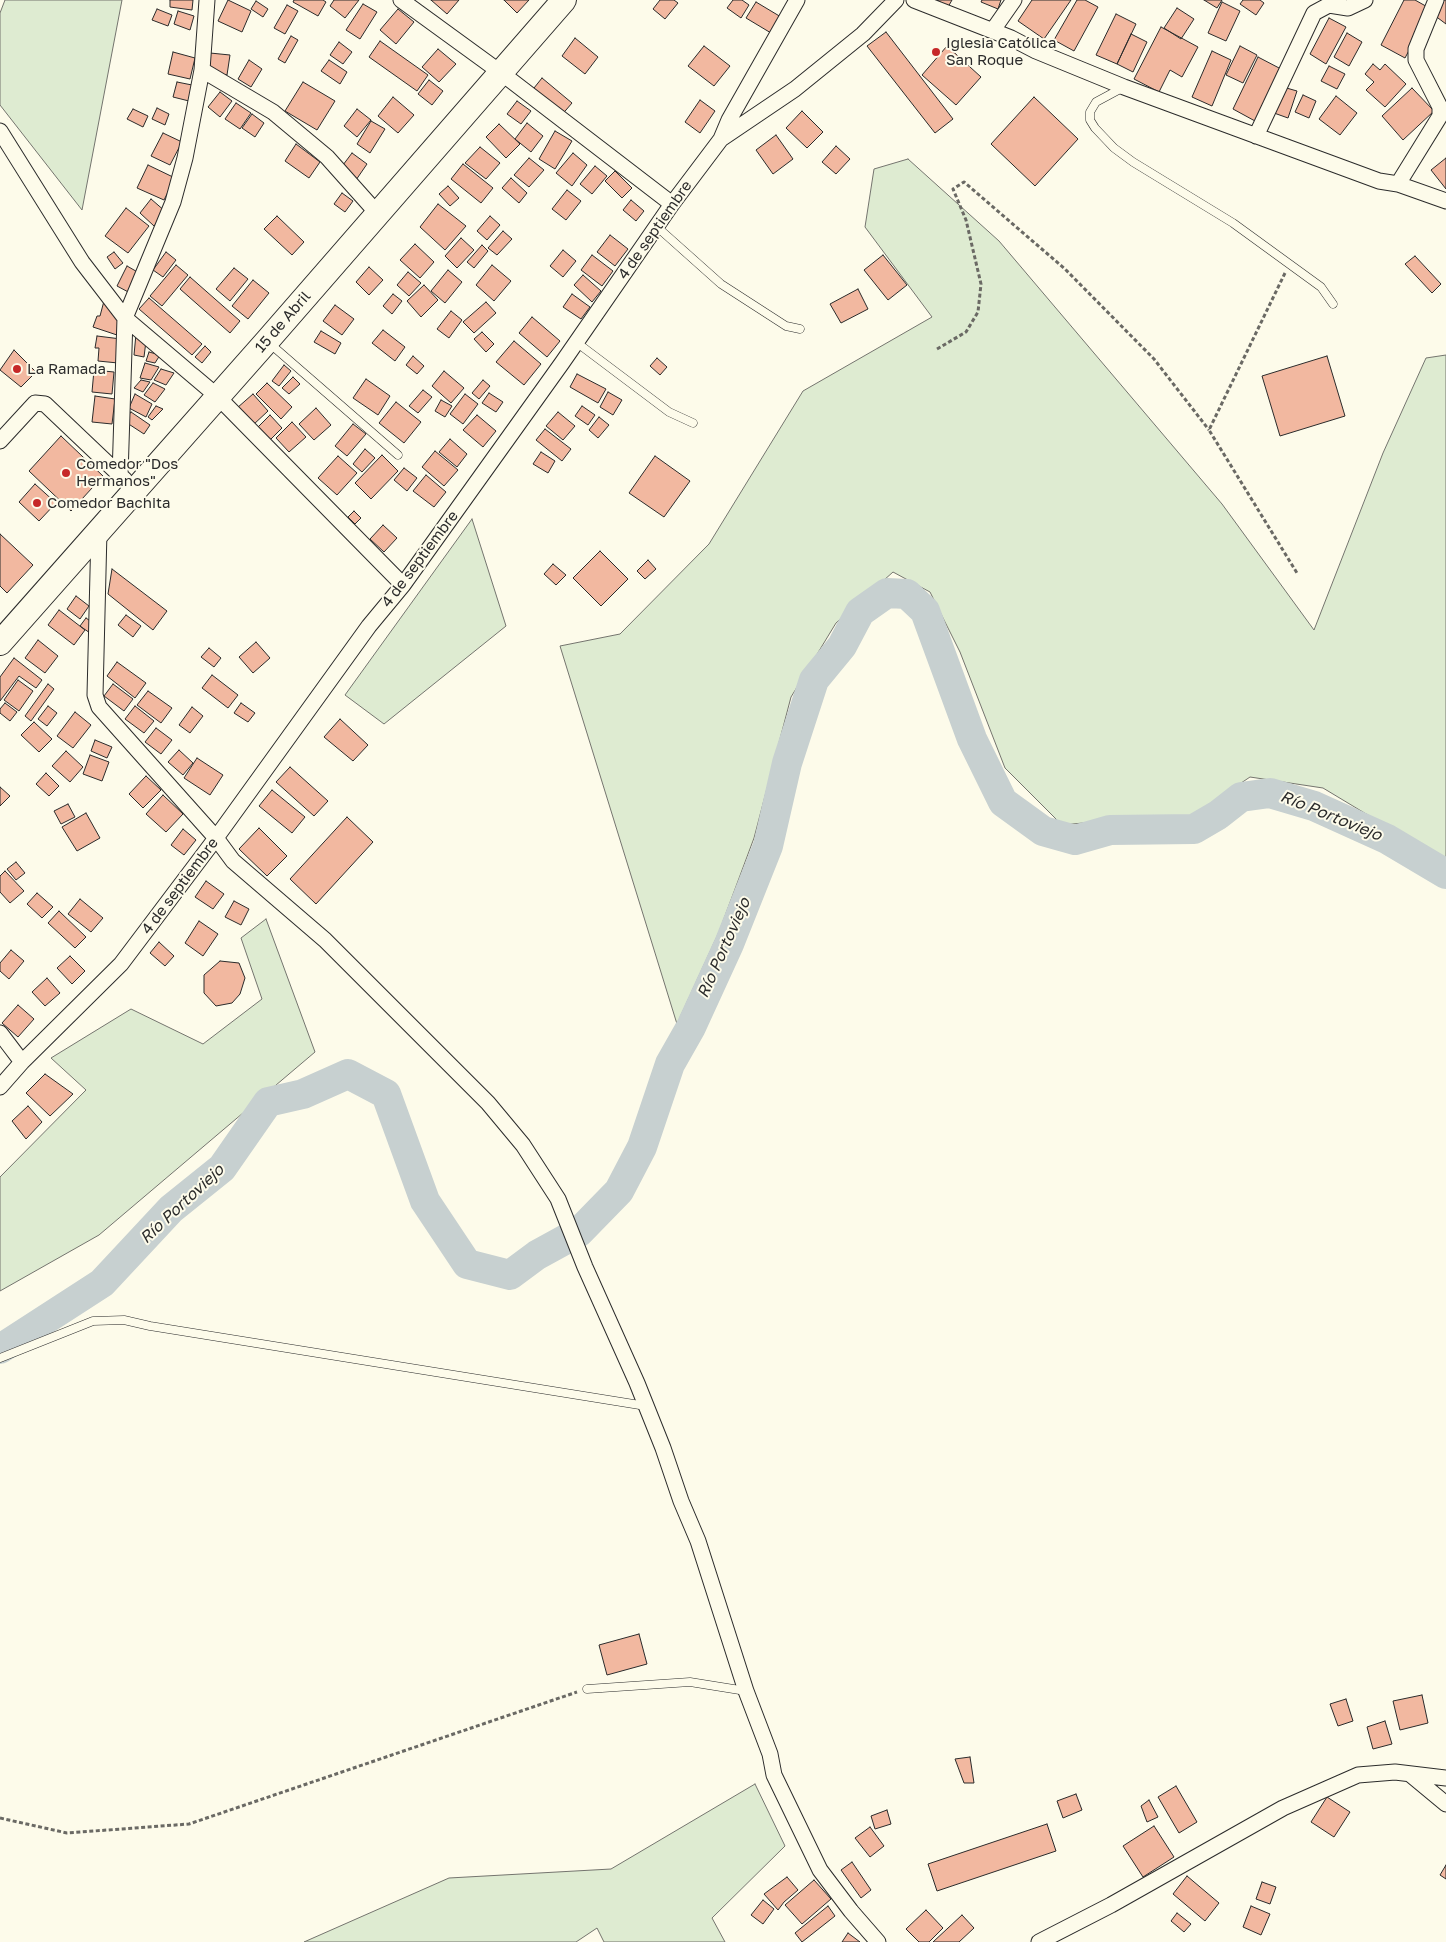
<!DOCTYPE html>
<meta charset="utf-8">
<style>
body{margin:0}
canvas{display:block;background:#fdfbea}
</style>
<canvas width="1446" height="1942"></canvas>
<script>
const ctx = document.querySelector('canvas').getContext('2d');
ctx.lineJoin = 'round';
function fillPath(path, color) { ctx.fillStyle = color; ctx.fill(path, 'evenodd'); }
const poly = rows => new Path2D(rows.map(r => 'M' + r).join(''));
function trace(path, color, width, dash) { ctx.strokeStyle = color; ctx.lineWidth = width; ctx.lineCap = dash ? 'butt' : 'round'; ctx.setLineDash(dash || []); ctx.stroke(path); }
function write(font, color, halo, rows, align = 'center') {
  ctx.font = font + ' "Golos Text",sans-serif'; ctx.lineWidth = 4; ctx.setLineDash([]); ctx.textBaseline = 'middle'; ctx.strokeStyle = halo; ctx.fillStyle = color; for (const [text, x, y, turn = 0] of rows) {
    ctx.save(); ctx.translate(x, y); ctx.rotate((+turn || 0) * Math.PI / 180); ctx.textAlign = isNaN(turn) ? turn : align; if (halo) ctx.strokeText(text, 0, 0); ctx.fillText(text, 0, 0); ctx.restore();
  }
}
const green = poly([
 [5,0,122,0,82,210,0,105,0,13,5,0],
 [908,159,999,241,1222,504,1314,630,1383,453,1426,358,1446,355,1446,862,1323,788,1250,777,1192,816,1136,818,1062,825,1005,768,960,652,930,592,893,572,836,623,791,697,754,838,719,932,677,1024,560,646,620,634,709,544,803,391,932,317,865,227,874,169,908,159],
 [472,519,506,626,384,724,345,695,472,519],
 [266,919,315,1052,99,1235,0,1291,0,1177,86,1090,51,1058,131,1009,203,1044,262,999,241,938,266,919],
 [755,1784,785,1846,712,1918,725,1942,604,1942,597,1928,576,1942,304,1942,449,1878,611,1869,755,1784]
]);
const river = poly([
 [0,1349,102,1283,171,1209,222,1168,268,1102,303,1094,348,1074,386,1094,425,1201,467,1264,510,1275,537,1255,579,1232,619,1191,642,1147,670,1064,691,1027,729,944,768,846,787,763,814,680,842,646,860,612,887,593,907,594,925,611,972,739,1003,802,1043,831,1075,840,1110,830,1194,829,1218,815,1241,797,1270,793,1314,806,1387,839,1446,874]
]);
const building = poly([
 [170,0,193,0,192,10,170,7,170,0],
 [228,0,251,11,242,32,218,21,228,0],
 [294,0,323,0,326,2,318,16,293,2,294,0],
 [334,0,359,0,345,18,330,6,334,0],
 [431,0,459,0,447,14,431,0],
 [504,0,529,0,517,13,504,0],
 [660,0,674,0,678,3,665,19,653,9,660,0],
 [733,0,742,0,749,5,741,18,727,8,733,0],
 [937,0,952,0,948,7,937,0],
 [982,0,1001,0,998,9,981,2,982,0],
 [1032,0,1071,0,1044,39,1018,21,1032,0],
 [1077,0,1085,0,1098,7,1074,51,1054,40,1077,0],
 [1204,0,1222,0,1217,8,1204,0],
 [1243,0,1260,0,1264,3,1256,15,1240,4,1243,0],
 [1404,0,1415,0,1431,9,1405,58,1381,45,1404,0],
 [1444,0,1446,0,1446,24,1434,15,1444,0],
 [256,1,268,9,263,17,251,9,256,1],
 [756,2,781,17,771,33,746,18,756,2],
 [1222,2,1240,11,1226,41,1208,33,1222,2],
 [363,4,377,12,360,39,346,30,363,4],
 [287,5,298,11,285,34,274,28,287,5],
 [1177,8,1194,19,1181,39,1164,28,1177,8],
 [157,9,172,15,168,26,152,20,157,9],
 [398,9,414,22,396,44,380,30,398,9],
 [178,11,194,16,190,30,174,24,178,11],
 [1116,14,1136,24,1117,64,1096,55,1116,14],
 [1329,18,1346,27,1326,64,1310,54,1329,18],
 [1161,27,1198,47,1182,77,1170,70,1159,92,1134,79,1161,27],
 [886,32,953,119,935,133,867,46,886,32],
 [1347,33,1362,42,1349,66,1334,57,1347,33],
 [1131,34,1147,42,1133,72,1117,64,1131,34],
 [291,36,298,40,285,63,278,59,291,36],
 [575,38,598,57,585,74,562,56,575,38],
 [380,41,428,75,417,91,369,57,380,41],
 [339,42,352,52,343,64,330,55,339,42],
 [704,46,730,66,714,86,688,66,704,46],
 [947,46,981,77,956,105,922,75,947,46],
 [1240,46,1257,55,1243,83,1226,75,1240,46],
 [438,49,456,64,439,82,422,67,438,49],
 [1212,51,1231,60,1212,106,1192,97,1212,51],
 [173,52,195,58,190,79,168,74,173,52],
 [210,53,230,55,227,75,209,72,210,53],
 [1258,57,1281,69,1255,121,1233,109,1258,57],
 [249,60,262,69,251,87,238,79,249,60],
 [329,60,347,72,340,84,321,71,329,60],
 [1373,64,1380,70,1385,64,1406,84,1385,107,1366,90,1374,82,1365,74,1373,64],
 [1329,66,1345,74,1337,89,1321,81,1329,66],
 [542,78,572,103,560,117,530,93,542,78],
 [429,80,443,91,432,105,418,94,429,80],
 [177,82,192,85,189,101,173,97,177,82],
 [303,82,335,101,317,130,285,111,303,82],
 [1283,87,1297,91,1288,118,1274,113,1283,87],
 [1412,88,1434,111,1403,140,1382,116,1412,88],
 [220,92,232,101,220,117,208,107,220,92],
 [1303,95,1316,101,1309,118,1295,112,1303,95],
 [1336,96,1357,113,1340,135,1319,119,1336,96],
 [393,97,414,115,398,133,378,116,393,97],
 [1034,97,1078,139,1035,186,991,144,1034,97],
 [700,100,715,111,700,133,685,122,700,100],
 [517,101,531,111,521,124,507,114,517,101],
 [236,103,251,113,240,129,225,119,236,103],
 [157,108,169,114,165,125,152,119,157,108],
 [133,109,148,116,143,127,127,119,133,109],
 [357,109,371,120,357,137,344,126,357,109],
 [802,111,823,132,807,148,786,128,802,111],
 [252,114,264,123,255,137,242,128,252,114],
 [371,121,385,129,370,153,357,144,371,121],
 [527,123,543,136,531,152,515,139,527,123],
 [499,124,520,144,506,158,486,137,499,124],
 [555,131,572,141,555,169,539,159,555,131],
 [163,133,182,142,170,165,151,156,163,133],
 [776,135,793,159,773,174,756,150,776,135],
 [296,144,320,162,309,178,285,161,296,144],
 [836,146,850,159,836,174,822,162,836,146],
 [480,147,500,163,486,179,465,163,480,147],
 [352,153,367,164,356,180,340,169,352,153],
 [573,153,587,165,572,186,556,173,573,153],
 [529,158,544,170,529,187,514,175,529,158],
 [1446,158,1446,189,1431,170,1446,158],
 [463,164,493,188,481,203,451,179,463,164],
 [148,165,175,178,164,200,137,188,148,165],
 [595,166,607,176,592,194,580,184,595,166],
 [615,171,632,188,622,198,605,181,615,171],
 [511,178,527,193,519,203,502,188,511,178],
 [448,186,459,198,450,206,439,194,448,186],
 [567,190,581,201,566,220,552,209,567,190],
 [342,193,353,201,345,212,334,204,342,193],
 [151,199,166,212,154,226,140,213,151,199],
 [631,200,644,211,636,221,623,210,631,200],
 [438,204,466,226,445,250,420,227,438,204],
 [126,208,149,226,128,253,105,236,126,208],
 [277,216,304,242,292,255,264,229,277,216],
 [490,216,500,225,487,240,477,231,490,216],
 [503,231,512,239,497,255,488,248,503,231],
 [610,235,628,249,615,266,597,252,610,235],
 [461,238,474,250,457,268,445,256,461,238],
 [415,244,434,262,420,278,400,260,415,244],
 [482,245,488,251,474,268,467,262,482,245],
 [563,250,576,261,563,277,550,266,563,250],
 [114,252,123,263,115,269,107,257,114,252],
 [166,252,176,260,163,277,153,270,166,252],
 [592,255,613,271,602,286,581,270,592,255],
 [883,255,907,285,888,300,864,270,883,255],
 [1415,256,1441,284,1432,293,1405,264,1415,256],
 [176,265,188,275,162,306,150,296,176,265],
 [492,265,511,281,494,301,476,285,492,265],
 [127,266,141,274,132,294,117,286,127,266],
 [369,267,383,280,369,295,356,282,369,267],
 [234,268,248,279,230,301,216,289,234,268],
 [448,270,462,282,445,303,431,291,448,270],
 [408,272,421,283,409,296,397,285,408,272],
 [583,275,601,291,592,302,574,285,583,275],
 [190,277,240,321,230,333,180,289,190,277],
 [253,280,269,293,248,319,232,306,253,280],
 [424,285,438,300,421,317,407,301,424,285],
 [858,289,868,309,841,323,830,304,858,289],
 [393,294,402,301,392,314,383,306,393,294],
 [572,294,590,307,581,319,563,307,572,294],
 [149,298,202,344,192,355,139,309,149,298],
 [104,301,123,320,120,336,93,327,97,316,100,316,104,301],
 [486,302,496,313,474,333,463,322,486,302],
 [335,305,354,319,342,335,323,321,335,305],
 [451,311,462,320,449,338,437,329,451,311],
 [532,317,560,341,547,357,519,333,532,317],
 [383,330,405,347,395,361,372,343,383,330],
 [321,331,341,343,335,354,314,342,321,331],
 [482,332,494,344,486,352,474,339,482,332],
 [136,334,146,341,144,357,134,355,136,334],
 [97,336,121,339,118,363,98,361,99,348,95,348,97,336],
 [514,341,541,364,524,385,496,362,514,341],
 [205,346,211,352,202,363,195,357,205,346],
 [14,350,36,372,21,387,0,370,14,350],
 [149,352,160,355,155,363,146,361,149,352],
 [413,356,424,366,417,374,406,365,413,356],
 [1327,356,1345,416,1280,436,1262,376,1327,356],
 [657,358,667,367,660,375,650,366,657,358],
 [145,363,159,367,151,380,140,378,145,363],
 [284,365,291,371,279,386,272,381,284,365],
 [161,369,174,373,166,385,154,380,161,369],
 [94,370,114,372,112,394,92,392,94,370],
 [444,371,464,388,451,403,432,386,444,371],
 [577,374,606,389,598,403,570,387,577,374],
 [293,377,300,384,289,394,282,388,293,377],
 [366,379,390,396,378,415,353,398,366,379],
 [141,380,150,382,143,392,134,388,141,380],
 [483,380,490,386,479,399,472,393,483,380],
 [153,383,165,389,155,402,144,395,153,383],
 [267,383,292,407,281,419,256,394,267,383],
 [423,390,432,397,418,413,409,406,423,390],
 [608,392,622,400,613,415,600,407,608,392],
 [489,393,503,402,496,412,482,403,489,393],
 [135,394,152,404,146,417,129,408,135,394],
 [253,394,268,411,253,425,237,408,253,394],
 [465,394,478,404,463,424,450,414,465,394],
 [95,396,115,399,112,424,92,422,95,396],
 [441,400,452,406,445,417,435,411,441,400],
 [396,402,421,422,404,443,379,423,396,402],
 [156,406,163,409,152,420,148,417,156,406],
 [582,406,595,415,588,425,575,416,582,406],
 [316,408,331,425,314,440,299,424,316,408],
 [131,412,150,425,144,434,124,421,131,412],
 [558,412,575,426,563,440,546,426,558,412],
 [270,415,282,428,269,441,257,428,270,415],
 [477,415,496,431,483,447,463,430,477,415],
 [599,417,609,425,598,438,589,430,599,417],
 [292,422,306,437,289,452,276,438,292,422],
 [353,424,366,434,347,456,335,446,353,424],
 [545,429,571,449,562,461,536,440,545,429],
 [61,436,103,476,71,511,29,471,61,436],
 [450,439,467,454,457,467,439,452,450,439],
 [365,449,375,458,362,472,353,464,365,449],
 [435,451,458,470,444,486,422,467,435,451],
 [541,452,555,461,548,473,533,464,541,452],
 [382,455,398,471,371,499,355,483,382,455],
 [338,456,357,473,337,495,318,478,338,456],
 [655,456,690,481,664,517,629,493,655,456],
 [404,468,417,478,407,491,394,480,404,468],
 [426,475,446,492,434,507,413,491,426,475],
 [35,484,56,503,39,521,19,502,35,484],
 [354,511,361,518,355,524,348,517,354,511],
 [383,525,397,538,384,552,370,539,383,525],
 [0,534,33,565,7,593,0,586,0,534],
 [600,551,628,579,601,606,573,578,600,551],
 [648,560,656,569,645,579,637,571,648,560],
 [553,564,566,575,556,585,544,574,553,564],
 [112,569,167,611,153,630,108,594,112,569],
 [76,596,89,606,80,619,67,609,76,596],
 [59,610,85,630,74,645,48,625,59,610],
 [126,615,141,626,133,637,118,625,126,615],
 [86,618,96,625,90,633,80,626,86,618],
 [38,640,58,656,45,673,25,658,38,640],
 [256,642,270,658,253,673,239,657,256,642],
 [209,648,221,658,214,667,201,657,209,648],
 [14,658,42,680,36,688,19,676,0,701,0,677,14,658],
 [117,662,146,683,135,698,107,676,117,662],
 [212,675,238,695,228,708,202,688,212,675],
 [18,680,33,691,19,711,4,700,18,680],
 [48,684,54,689,31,721,25,716,48,684],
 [113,684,133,699,124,711,104,696,113,684],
 [148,691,172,708,161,723,137,705,148,691],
 [5,703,17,712,10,721,0,713,0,709,5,703],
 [241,703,255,713,248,722,234,713,241,703],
 [48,706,57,713,47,726,38,719,48,706],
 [135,706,154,721,144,733,125,719,135,706],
 [192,707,203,716,190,733,179,725,192,707],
 [75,712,91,725,73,748,57,736,75,712],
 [340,719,368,745,353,761,324,737,340,719],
 [34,722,52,739,39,752,21,735,34,722],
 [156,728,172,740,161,754,145,742,156,728],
 [95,740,112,747,107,758,91,751,95,740],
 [179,750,193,763,183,775,168,762,179,750],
 [66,751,83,767,70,782,52,766,66,751],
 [90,755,109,762,102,781,83,774,90,755],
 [197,758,223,775,210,795,184,778,197,758],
 [290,767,328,801,314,816,276,782,290,767],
 [46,773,59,786,49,796,36,784,46,773],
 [146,776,161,790,143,808,129,794,146,776],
 [0,787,10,796,0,806,0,787],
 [272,790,305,817,292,833,259,806,272,790],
 [163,795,183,814,166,832,146,814,163,795],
 [68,804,75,817,61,824,54,811,68,804],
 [86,813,100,838,77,851,62,827,86,813],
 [347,817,373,842,316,904,290,879,347,817],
 [259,828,287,856,267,876,239,849,259,828],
 [183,829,196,840,184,855,171,845,183,829],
 [16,862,25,873,16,880,7,869,16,862],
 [5,871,24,891,10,903,0,892,0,876,5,871],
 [206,881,224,894,213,909,195,897,206,881],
 [37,893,53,907,42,918,27,904,37,893],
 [80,899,103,918,91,932,68,914,80,899],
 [234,901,249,909,241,925,225,917,234,901],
 [59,911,86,937,75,948,48,923,59,911],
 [199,921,218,934,203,956,185,943,199,921],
 [159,942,174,956,165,966,150,953,159,942],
 [11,950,24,961,9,979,0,971,0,963,11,950],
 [70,956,85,971,72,984,57,968,70,956],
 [220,961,239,963,245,978,240,994,232,1003,216,1006,204,993,204,975,220,961],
 [47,978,60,993,45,1006,32,992,47,978],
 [18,1005,34,1019,18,1037,2,1023,18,1005],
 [45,1074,73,1094,50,1116,26,1093,45,1074],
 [28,1106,42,1122,26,1139,12,1121,28,1106],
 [639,1634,647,1664,607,1675,599,1645,639,1634],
 [1422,1695,1428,1723,1400,1730,1393,1701,1422,1695],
 [1346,1699,1353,1721,1338,1726,1330,1704,1346,1699],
 [1385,1721,1392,1744,1373,1749,1367,1727,1385,1721],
 [970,1757,974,1783,964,1783,955,1759,970,1757],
 [1176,1786,1197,1822,1179,1833,1158,1797,1176,1786],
 [1076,1794,1082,1810,1063,1818,1057,1801,1076,1794],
 [1327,1797,1350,1812,1334,1837,1311,1822,1327,1797],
 [1149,1800,1158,1817,1147,1822,1141,1806,1149,1800],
 [887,1810,891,1824,875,1829,871,1816,887,1810],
 [1047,1824,1056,1851,937,1891,928,1864,1047,1824],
 [1154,1826,1174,1857,1143,1877,1123,1846,1154,1826],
 [870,1827,884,1846,870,1857,855,1838,870,1827],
 [852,1862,871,1890,861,1898,841,1870,852,1862],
 [1446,1865,1446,1879,1440,1875,1446,1865],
 [1187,1876,1219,1903,1205,1921,1173,1894,1187,1876],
 [787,1877,798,1890,784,1902,778,1910,764,1894,787,1877],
 [814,1880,831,1899,802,1924,785,1905,814,1880],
 [1262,1882,1276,1887,1270,1904,1256,1899,1262,1882],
 [763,1900,774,1909,763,1924,751,1915,763,1900],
 [828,1906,835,1916,802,1942,795,1933,828,1906],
 [1251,1906,1270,1914,1261,1935,1243,1927,1251,1906],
 [926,1910,943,1928,929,1942,919,1942,906,1929,926,1910],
 [1177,1913,1191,1924,1184,1932,1171,1921,1177,1913],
 [962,1915,974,1928,959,1942,933,1942,962,1915],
 [848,1933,860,1942,842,1942,848,1933]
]);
const path = poly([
 [1285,273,1209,430,1297,573],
 [937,349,966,332,978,312,981,284,966,220,953,189,964,182,1065,269,1154,359,1209,430],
 [0,1818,67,1833,189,1824,577,1692]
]);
const lane = poly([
 [1122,88,1096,102,1090,112,1090,120,1095,128,1114,148,1133,162,1233,223,1321,287,1333,304],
 [656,226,721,284,786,326,800,329],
 [268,342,398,455],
 [576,342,669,412,693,423],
 [0,1358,93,1321,124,1320,150,1326,646,1406],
 [587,1689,690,1682,746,1691]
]);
const street = poly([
 [401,0,500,72,672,204],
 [914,0,1011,38,1036,51,1124,87,1379,181,1398,184,1446,201],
 [993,30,1014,0],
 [202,70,273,112,327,157,377,213],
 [0,131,82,262,125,318,217,396,403,585],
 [1256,136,1314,13,1329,5,1348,8,1365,0],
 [721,139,795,89,863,34,896,0],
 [1398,184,1440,116,1440,107,1416,60,1416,49,1436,0],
 [0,441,35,403,45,404,125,480],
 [120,476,125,318,173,202,185,158,202,70,207,0],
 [99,531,95,695,99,707,216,838,233,861,325,940,488,1103,523,1145,558,1199,585,1267,637,1383,663,1448,681,1501,698,1541,746,1691,770,1754,774,1775,820,1870,851,1911,878,1942],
 [0,1033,22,1062],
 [0,1087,22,1062,121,964,216,838,369,626,403,585,562,363,672,204,721,139,729,120,797,0],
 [1411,1775,1446,1804],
 [1039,1942,1111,1905,1283,1808,1358,1775,1395,1772,1446,1778]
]);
const primary = poly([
 [0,643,267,341,564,0]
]);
const markers = [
 [936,52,5,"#c62828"],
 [17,369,5,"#c62828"],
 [66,473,5,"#c62828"],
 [37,503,5,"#c62828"]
];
const poiNames = [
 ["Iglesia Católica",946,43],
 ["San Roque",946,60],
 ["La Ramada",27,369],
 ["Comedor \"Dos",76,464],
 ["Hermanos\"",76,481],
 ["Comedor Bachita",47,503]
];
const streetNames = [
 ["4 de septiembre",655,230,-55],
 ["15 de Abril",283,322,-49],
 ["4 de septiembre",420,559,-53],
 ["4 de septiembre",180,886,-53]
];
const waterNames = [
 ["Río Portoviejo",1331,816,22],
 ["Río Portoviejo",724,948,-66],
 ["Río Portoviejo",182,1204,-43]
];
fillPath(green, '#deebd1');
trace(green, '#74746e', 1);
trace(river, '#c7d0d0', 30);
fillPath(building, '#f2b8a0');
trace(building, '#2b2b2b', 1);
trace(lane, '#2b2b2b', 9);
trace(street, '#2b2b2b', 17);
trace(primary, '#2b2b2b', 26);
trace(path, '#6a6964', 3, [4, 2.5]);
trace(lane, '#fdfbea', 8);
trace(street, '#fdfbea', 15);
trace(primary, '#fdfbea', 24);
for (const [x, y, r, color] of markers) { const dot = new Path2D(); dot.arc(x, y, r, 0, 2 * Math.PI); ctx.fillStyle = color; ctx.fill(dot); trace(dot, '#fdfbea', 2); }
write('15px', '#2b2b2b', '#fdfbea', poiNames, 'left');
write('15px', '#2b2b2b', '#fdfbea', streetNames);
write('italic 16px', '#2b2b2b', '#fdfbea', waterNames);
</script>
